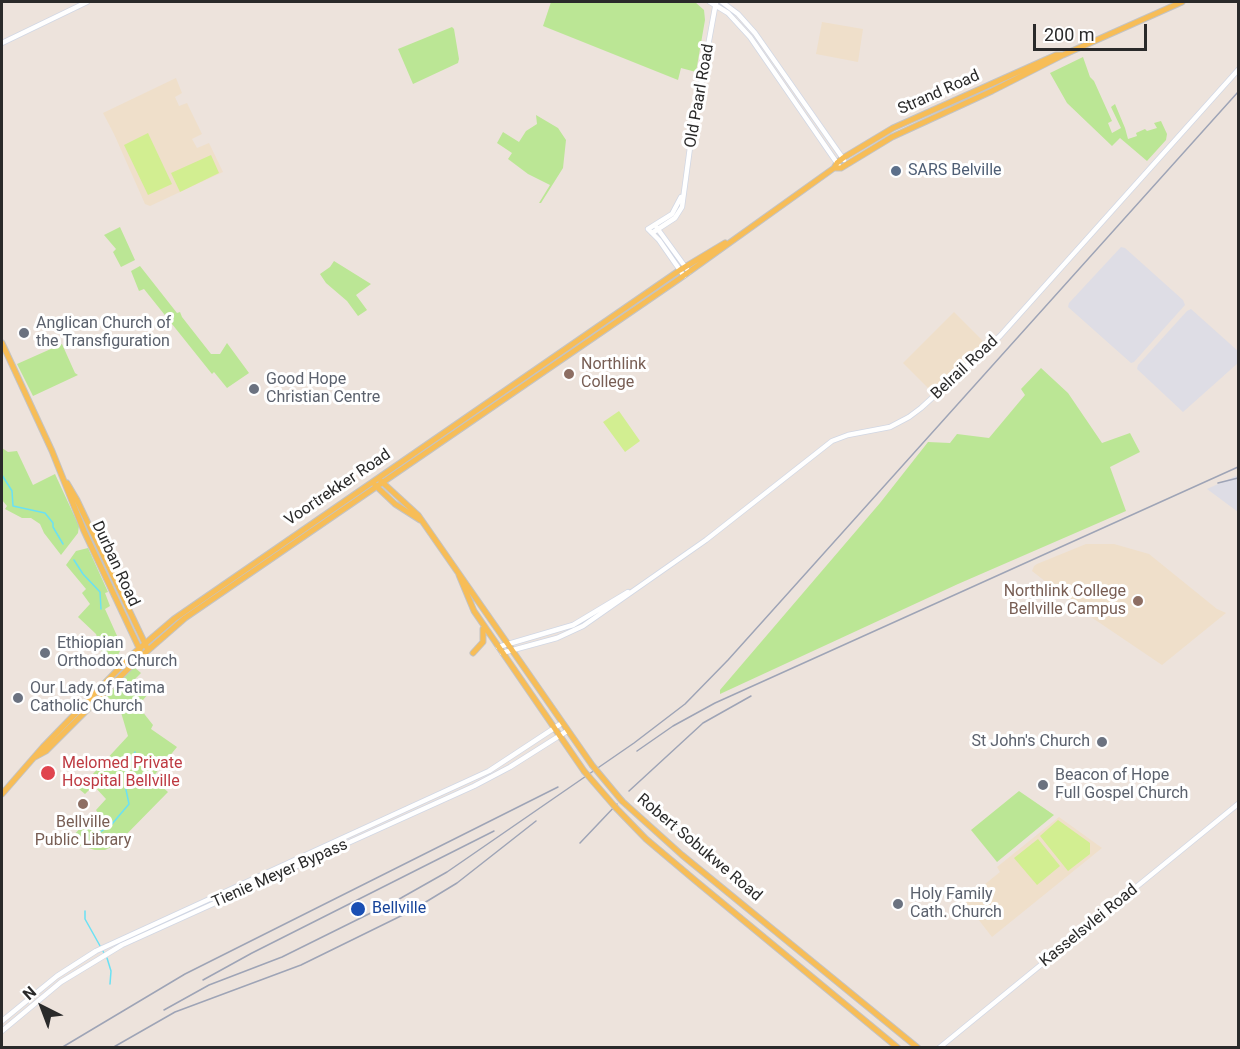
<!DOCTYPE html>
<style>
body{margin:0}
#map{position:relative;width:1240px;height:1049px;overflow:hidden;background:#ede3dc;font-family:Roboto,sans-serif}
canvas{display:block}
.frame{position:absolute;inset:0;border:3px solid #2a2a2a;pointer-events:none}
.north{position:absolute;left:12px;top:977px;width:60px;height:60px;-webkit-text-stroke:4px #fff;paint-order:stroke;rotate:318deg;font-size:16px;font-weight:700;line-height:24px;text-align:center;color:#2a2a2a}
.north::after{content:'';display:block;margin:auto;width:21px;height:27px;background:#2a2a2a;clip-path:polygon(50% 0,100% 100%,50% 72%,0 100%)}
.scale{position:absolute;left:1033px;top:24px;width:114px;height:27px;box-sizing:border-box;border:3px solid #2a2a2a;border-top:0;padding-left:8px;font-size:18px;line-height:21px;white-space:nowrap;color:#2a2a2a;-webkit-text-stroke:4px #fff;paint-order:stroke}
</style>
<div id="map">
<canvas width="1240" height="1049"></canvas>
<div class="frame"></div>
<div class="north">N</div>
<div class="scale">200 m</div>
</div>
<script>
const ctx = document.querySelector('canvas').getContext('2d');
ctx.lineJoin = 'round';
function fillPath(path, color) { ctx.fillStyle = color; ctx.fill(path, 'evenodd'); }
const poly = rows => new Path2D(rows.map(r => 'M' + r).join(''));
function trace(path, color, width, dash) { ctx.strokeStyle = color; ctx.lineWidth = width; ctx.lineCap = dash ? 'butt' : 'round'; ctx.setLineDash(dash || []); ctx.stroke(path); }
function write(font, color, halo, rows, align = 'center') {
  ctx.font = font + ' Roboto,sans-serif'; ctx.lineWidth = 6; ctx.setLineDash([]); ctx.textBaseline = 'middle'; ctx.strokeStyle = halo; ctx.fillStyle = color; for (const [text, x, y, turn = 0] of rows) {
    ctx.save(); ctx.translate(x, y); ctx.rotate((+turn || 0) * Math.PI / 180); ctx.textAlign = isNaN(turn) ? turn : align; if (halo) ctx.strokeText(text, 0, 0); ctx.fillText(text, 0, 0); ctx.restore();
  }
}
const industrial = poly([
 [1121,247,1125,248,1183,300,1185,305,1134,362,1131,363,1068,307,1069,303],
 [1191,309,1238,351,1238,363,1183,412,1137,369,1138,365,1187,311],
 [1238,475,1238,512,1207,489]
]);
const education = poly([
 [822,22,863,29,858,62,816,54],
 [176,78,182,93,175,97,179,106,187,103,202,134,192,139,197,148,209,143,223,172,150,206,145,204,114,134,103,113],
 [954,312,984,342,969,360,933,391,930,390,903,363],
 [1086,544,1114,544,1149,554,1217,609,1226,613,1162,665,1091,617,1032,571,1034,566,1037,564],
 [1059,817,1102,848,992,937,964,901,1000,872,997,867]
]);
const green = poly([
 [551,2,695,2,704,10,705,20,696,72,681,68,678,80,543,26],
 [452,27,454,29,459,59,458,63,413,84,398,49],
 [1083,57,1090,77,1094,81,1112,121,1108,123,1112,133,1121,128,1111,107,1115,104,1125,128,1128,139,1137,136,1136,133,1145,129,1147,131,1157,128,1154,123,1161,121,1167,134,1166,140,1147,161,1120,138,1112,146,1067,103,1050,73],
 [536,115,558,128,566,140,563,168,541,203,539,203,550,185,528,174,508,159,512,153,497,143,503,132,519,142,526,131,537,124],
 [120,227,135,260,121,267,113,252,116,249,104,235],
 [334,261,371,284,356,295,367,310,358,316,347,301,326,283,320,274,330,267],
 [140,266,177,313,180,312,182,317,211,354,220,354,227,343,249,373,227,388,214,372,212,374,144,289,139,291,131,271],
 [62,344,75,373,78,375,33,396,17,364],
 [1041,368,1068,393,1102,443,1130,433,1140,452,1110,467,1126,511,958,584,720,694,720,690,880,503,928,442,950,443,957,434,989,438,1025,395,1021,389],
 [2,448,8,452,17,451,33,485,55,474,79,526,78,533,61,555,44,533,40,524,31,518,22,518,5,509,7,506,2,500],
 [88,548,108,592,105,593,110,606,105,609,118,638,120,651,118,655,107,668,96,634,78,617,90,604,82,593,86,589,66,565,76,551],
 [134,667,141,673,135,679,148,694,138,706,153,725,151,729,177,747,152,778,168,792,116,845,105,850,95,850,78,845,70,839,87,821,92,824,100,816,96,810,106,799,95,787,91,788,85,794,79,789,128,736,120,709,107,696],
 [1019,791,1054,815,997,862,971,830]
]);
const pitch = poly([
 [148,133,172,184,148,195,124,145],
 [211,155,219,173,180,192,171,173],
 [619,411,640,441,625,452,603,422],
 [1058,820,1090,843,1090,854,1068,871,1040,836],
 [1038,839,1060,866,1037,885,1014,858]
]);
const stream = poly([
 [2,475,12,491,13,506,45,513,53,523,53,527,63,544],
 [74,560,83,574,100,592,101,609],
 [125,782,126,768,135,752],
 [90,845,93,837,112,824,129,804,125,785],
 [85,911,85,919,104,953],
 [107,958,111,971,110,984]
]);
const secondary = poly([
 [710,2,728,13,750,37,839,166],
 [722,2,738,14,755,33,844,160],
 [2,43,87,2],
 [681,197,672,214,648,229,659,240,684,276],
 [657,228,689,272],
 [652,233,675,218,682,207,691,140,716,2],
 [498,647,573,625,628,592],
 [502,653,557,638,583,626,706,540,832,441,848,435,890,427,909,417,921,408,1000,336,1238,70],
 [2,1021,57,976,96,951,489,771,562,723],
 [2,1031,61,982,122,945,474,786,510,767,567,731],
 [939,1048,1238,804]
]);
const primary = poly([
 [834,168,841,168,892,137,992,91,1063,55,1182,2],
 [2,343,52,451,84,531,140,650],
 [381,481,418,515,592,765],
 [67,483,77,500,148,650],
 [375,485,395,504,420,520],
 [459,575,474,611,584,771],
 [473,653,483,642,483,629],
 [35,757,46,751,138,659,185,618,679,279,834,168,837,163,843,158,893,128,1056,55,1063,55],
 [2,794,43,747,133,654,174,619,680,270,725,243],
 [622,801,682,855,918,1048],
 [616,808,646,839,697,882,898,1048]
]);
const rail = poly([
 [1218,483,1238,478],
 [637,751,673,726,715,703,1238,467],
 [629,791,703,723,751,696],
 [580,843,617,804],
 [203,980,252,953,494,831],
 [164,1010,209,985,282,957,401,898,447,872,634,743,685,704,728,660,1238,92],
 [61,1048,185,974,558,787],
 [112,1048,175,1012,301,965,411,911,457,883,536,821]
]);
const primaryBridge = poly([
 [592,765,622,801],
 [584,771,616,808]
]);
const markers = [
 [896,171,6,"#5c6f8a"],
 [24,333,6,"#6b7280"],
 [569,374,6,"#8d6e63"],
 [254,389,6,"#6b7280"],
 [1138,601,6,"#8d6e63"],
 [45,653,6,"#6b7280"],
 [18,698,6,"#6b7280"],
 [1102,742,6,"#6b7280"],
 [48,773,8,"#e0444e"],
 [1043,785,6,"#6b7280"],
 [83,804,6,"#8d6e63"],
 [898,904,6,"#6b7280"],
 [358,909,8,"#1a4fb4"]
];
const streetNames = [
 ["Strand Road",939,93,-24],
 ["Old Paarl Road",700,96,-80],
 ["Belrail Road",965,368,-43],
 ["Voortrekker Road",338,488,-34],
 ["Durban Road",115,564,65],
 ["Robert Sobukwe Road",699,848,40],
 ["Tienie Meyer Bypass",280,874,-24],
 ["Kasselsvlei Road",1089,926,-39]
];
const serviceNames = [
 ["SARS Belville",908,171]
];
const worshipNames = [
 ["Anglican Church of",36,324],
 ["the Transfiguration",36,342],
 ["Good Hope",266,380],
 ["Christian Centre",266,398],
 ["Ethiopian",57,644],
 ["Orthodox Church",57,662],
 ["Our Lady of Fatima",30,689],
 ["Catholic Church",30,707],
 ["St John's Church",1090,742,"right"],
 ["Beacon of Hope",1055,776],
 ["Full Gospel Church",1055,794],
 ["Holy Family",910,895],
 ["Cath. Church",910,913]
];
const educationNames = [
 ["Northlink",581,365],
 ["College",581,383],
 ["Northlink College",1126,592,"right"],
 ["Bellville Campus",1126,610,"right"],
 ["Bellville",83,823,"center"],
 ["Public Library",83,841,"center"]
];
const healthNames = [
 ["Melomed Private",62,764],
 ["Hospital Bellville",62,782]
];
const transitNames = [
 ["Bellville",372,909]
];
fillPath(industrial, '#dedde5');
fillPath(education, '#efdfca');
fillPath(green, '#bbe695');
fillPath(pitch, '#d2ee91');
trace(stream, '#6ae1f4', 1.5);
trace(secondary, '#d1d7e4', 6);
trace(primary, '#c3c3c3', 7);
trace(secondary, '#fff', 4.5);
trace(primary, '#f7bd57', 5);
trace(rail, '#9ea4b6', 1.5);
trace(primaryBridge, '#c3c3c3', 7, []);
trace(primaryBridge, '#f7bd57', 5);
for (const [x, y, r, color] of markers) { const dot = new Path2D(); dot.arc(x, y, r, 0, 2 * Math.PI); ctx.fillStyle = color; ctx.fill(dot); trace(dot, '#fff', 2); }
write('16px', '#2a2a2a', '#fff', streetNames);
write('16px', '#4e5e75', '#fff', serviceNames, 'left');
write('16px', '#5b616d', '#fff', worshipNames, 'left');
write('16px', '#785e54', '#fff', educationNames, 'left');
write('16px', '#be3a42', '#fff', healthNames, 'left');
write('16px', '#164399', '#fff', transitNames, 'left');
</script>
